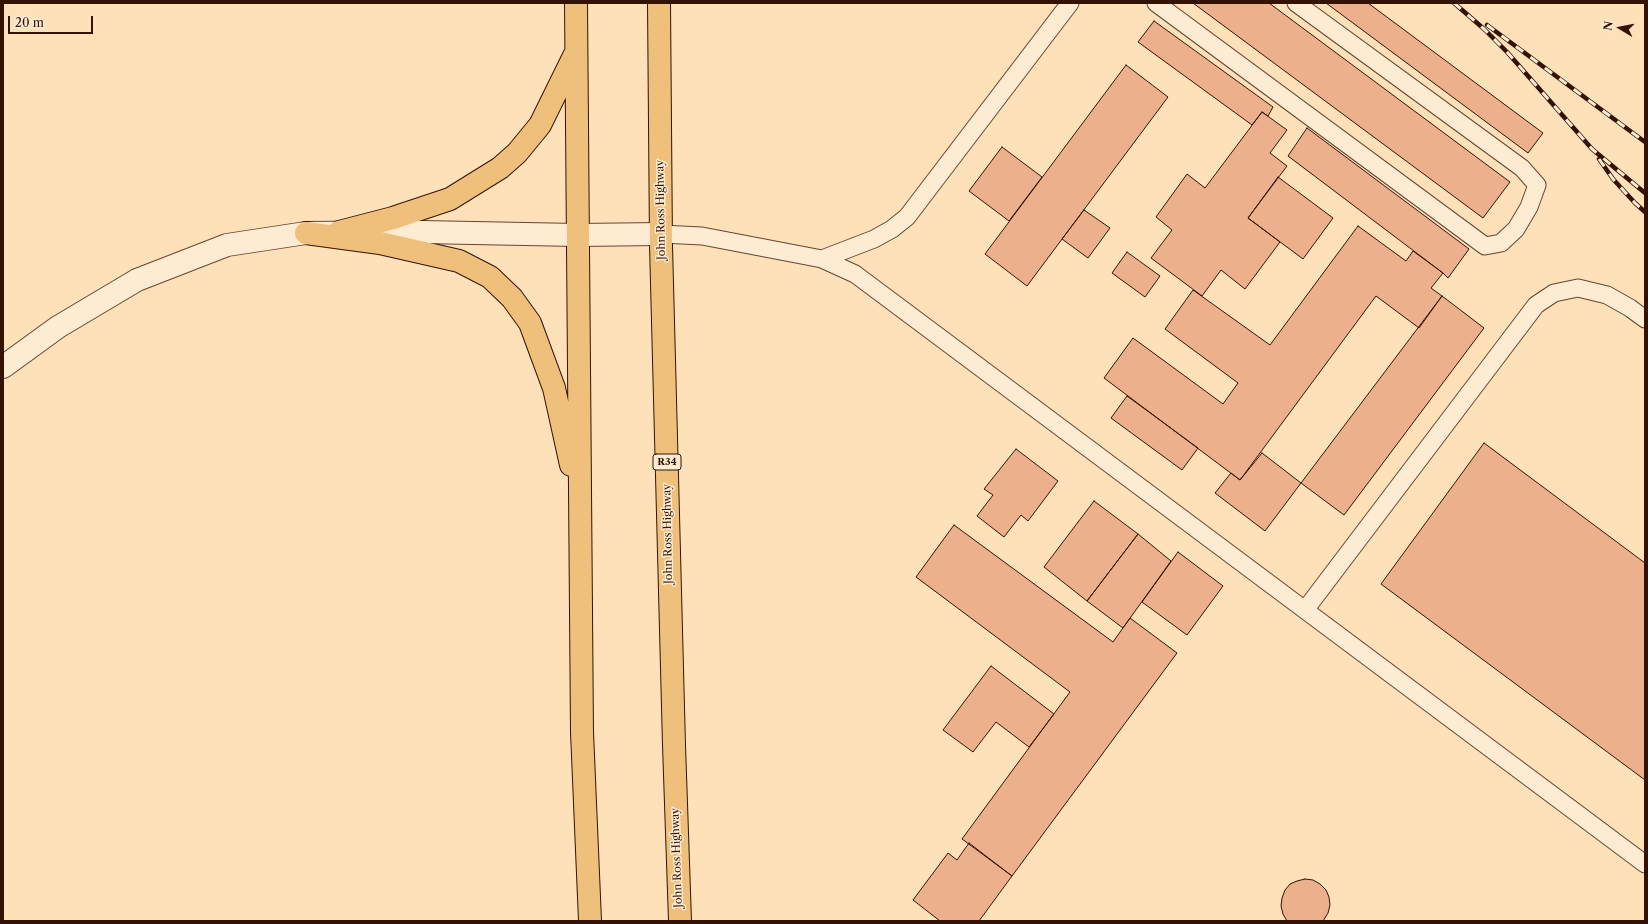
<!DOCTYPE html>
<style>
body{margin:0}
#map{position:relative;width:1648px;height:924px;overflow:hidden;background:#fee1b9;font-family:"Libre Caslon Text",serif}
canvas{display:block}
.frame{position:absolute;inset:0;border:4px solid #331204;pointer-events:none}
.north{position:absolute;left:1600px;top:8px;width:40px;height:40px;-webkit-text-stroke:3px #feecd2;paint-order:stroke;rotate:280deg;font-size:11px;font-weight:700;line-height:16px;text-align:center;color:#331204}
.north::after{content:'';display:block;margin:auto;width:14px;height:18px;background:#331204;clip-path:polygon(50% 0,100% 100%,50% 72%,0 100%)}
.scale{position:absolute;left:8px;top:16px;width:85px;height:18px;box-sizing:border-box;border:2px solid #331204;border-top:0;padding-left:5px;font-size:12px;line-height:14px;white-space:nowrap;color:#331204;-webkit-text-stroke:3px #feecd2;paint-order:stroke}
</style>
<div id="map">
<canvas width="1648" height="924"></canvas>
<div class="frame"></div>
<div class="north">N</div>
<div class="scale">20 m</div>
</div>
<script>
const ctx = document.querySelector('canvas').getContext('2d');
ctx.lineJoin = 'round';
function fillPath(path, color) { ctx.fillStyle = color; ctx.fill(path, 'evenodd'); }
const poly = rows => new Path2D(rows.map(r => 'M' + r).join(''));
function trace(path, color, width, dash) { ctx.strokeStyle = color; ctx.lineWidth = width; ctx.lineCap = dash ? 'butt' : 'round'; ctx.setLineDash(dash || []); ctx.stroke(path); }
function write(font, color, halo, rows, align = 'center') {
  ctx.font = font + ' "Libre Caslon Text",serif'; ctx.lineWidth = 3; ctx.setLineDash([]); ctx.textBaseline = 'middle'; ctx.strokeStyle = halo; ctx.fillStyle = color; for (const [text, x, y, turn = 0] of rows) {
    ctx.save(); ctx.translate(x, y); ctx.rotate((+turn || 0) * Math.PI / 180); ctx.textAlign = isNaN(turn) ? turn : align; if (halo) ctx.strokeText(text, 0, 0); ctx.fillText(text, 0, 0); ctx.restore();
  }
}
const building = poly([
 [1193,3,1269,3,1510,182,1483,218,1193,3],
 [1326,3,1368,3,1543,133,1528,153,1326,3],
 [1154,21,1273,107,1268,116,1262,112,1252,125,1138,42,1154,21],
 [1126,65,1168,97,1027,286,985,254,1126,65],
 [1262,112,1287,130,1270,153,1287,166,1248,218,1280,242,1245,289,1221,270,1202,296,1151,258,1172,230,1156,217,1187,174,1205,188,1262,112],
 [1307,128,1469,249,1448,278,1443,273,1288,156,1307,128],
 [1002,147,1042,177,1009,221,969,191,1002,147],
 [1278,177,1333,218,1303,259,1248,218,1278,177],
 [1084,210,1110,228,1088,258,1062,239,1084,210],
 [1358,226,1406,261,1413,251,1443,273,1431,288,1442,296,1419,328,1376,296,1240,480,1104,378,1133,338,1223,404,1238,383,1165,329,1193,290,1270,345,1358,226],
 [1127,252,1160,276,1145,297,1112,273,1127,252],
 [1442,296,1484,328,1344,515,1301,483,1442,296],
 [1127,396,1198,448,1182,470,1111,418,1127,396],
 [1484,443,1645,563,1645,780,1381,584,1484,443],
 [1016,449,1058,481,1028,521,1021,515,1004,537,977,516,993,495,984,489,1016,449],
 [1262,453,1301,483,1265,531,1215,493,1231,473,1240,480,1262,453],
 [1094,501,1138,534,1087,601,1044,567,1094,501],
 [954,525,1113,642,1130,618,1177,653,1012,876,962,839,1070,692,916,577,954,525],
 [1138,534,1171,561,1123,628,1087,601,1138,534],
 [1178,552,1223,586,1187,635,1142,602,1178,552],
 [991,666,1054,714,1029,747,996,722,973,752,943,730,991,666],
 [969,843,1012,876,979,921,940,921,913,900,948,853,957,860,969,843],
 [1305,879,1313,880,1320,884,1326,890,1329,897,1330,905,1328,913,1323,921,1287,921,1283,914,1281,906,1282,898,1285,890,1290,884,1297,881,1305,879]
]);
const lane = poly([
 [1156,3,1485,246,1501,243,1516,229,1529,207,1537,185,1522,168,1296,3],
 [661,234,702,236,822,259,855,274,1645,864],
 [822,259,874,239,892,229,907,217,1070,3],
 [1305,610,1536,305,1554,293,1578,288,1607,295,1630,308,1645,319]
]);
const street = poly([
 [3,367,58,327,137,280,227,245,306,233,422,232,577,235,661,234]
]);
const primary = poly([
 [576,3,582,732,590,921],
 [659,3,661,245,674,745,680,921],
 [339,232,393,218,450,199,500,168,517,153,540,125,574,56],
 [306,233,380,243,459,261,490,277,512,298,530,323,554,388,571,465]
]);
const rail = poly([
 [1454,3,1484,29,1507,52,1592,149,1645,193],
 [1487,25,1645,142],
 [1599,159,1613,179,1635,203,1645,212]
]);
const shields = [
 [667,462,28]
];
const shieldNames = [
 ["R34",667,462]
];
const streetNames = [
 ["John Ross Highway",661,210,-91],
 ["John Ross Highway",668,534,-91],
 ["John Ross Highway",677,858,-92]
];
fillPath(building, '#ecb08d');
trace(building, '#331204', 1);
trace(lane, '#664631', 19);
trace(street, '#664631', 24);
trace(primary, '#331204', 24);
trace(lane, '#feecd2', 17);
trace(street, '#feecd2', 22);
trace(primary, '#efc07c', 22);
trace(rail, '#331204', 4.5);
trace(rail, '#feecd2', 3, [9]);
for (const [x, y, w] of shields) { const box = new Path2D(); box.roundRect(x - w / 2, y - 8, w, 16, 3); ctx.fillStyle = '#feecd2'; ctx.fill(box); trace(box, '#331204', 1); }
write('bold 10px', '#331204', null, shieldNames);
write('11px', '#331204', '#feecd2', streetNames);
</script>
